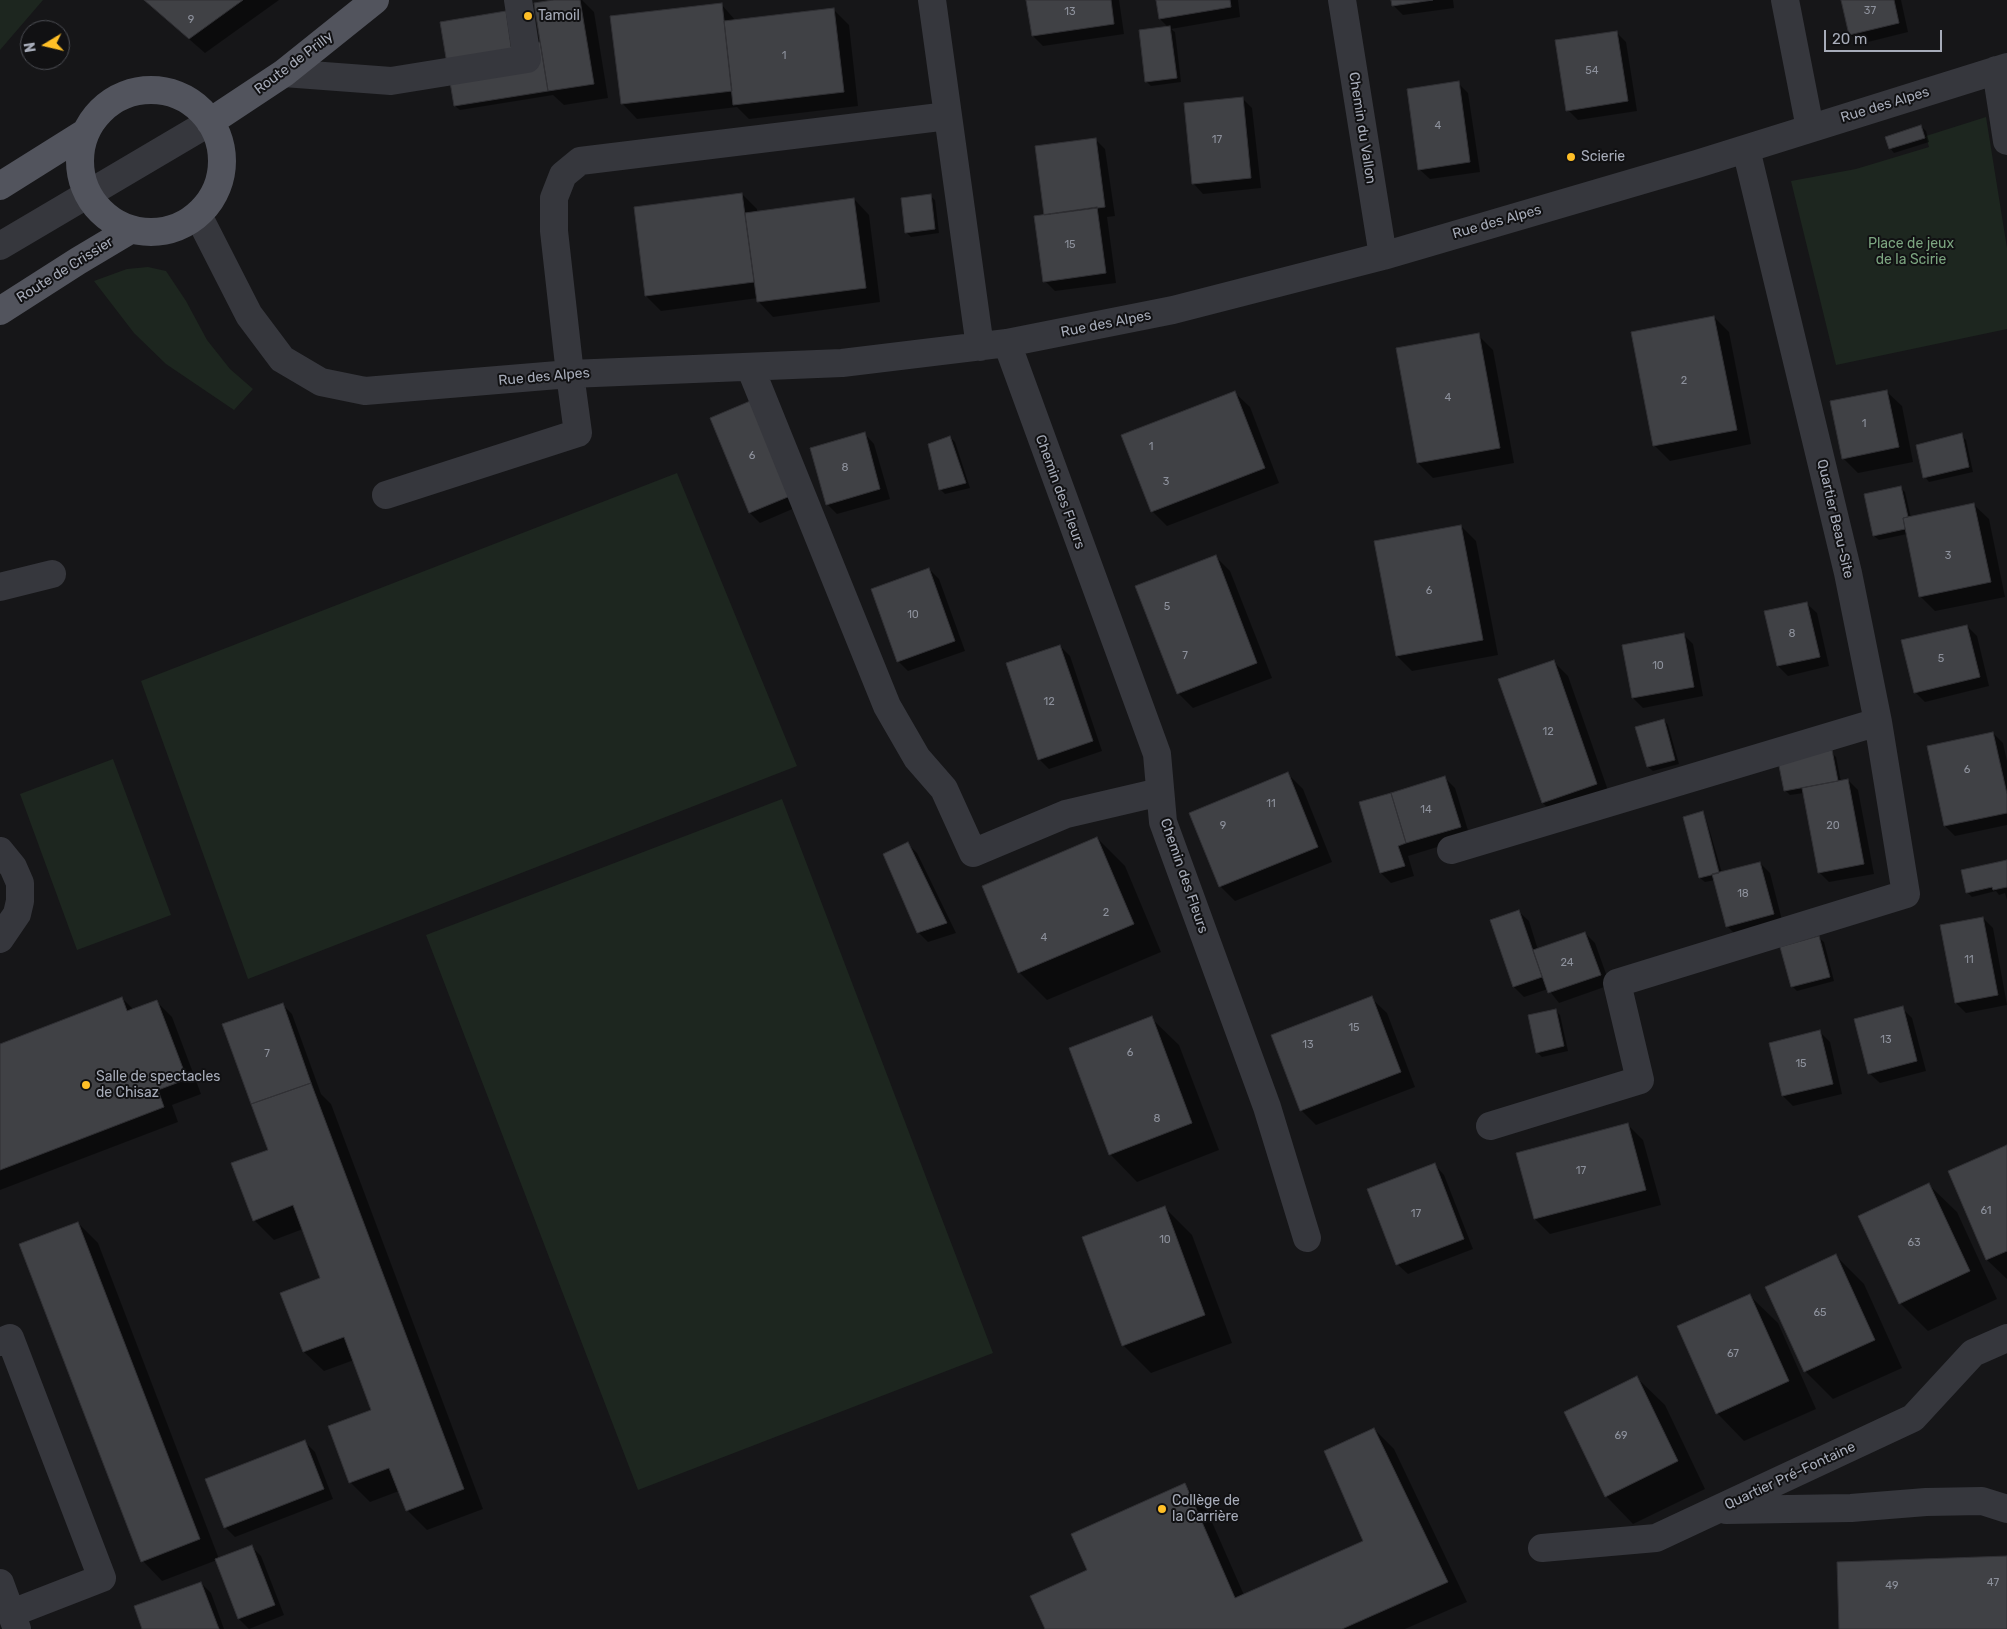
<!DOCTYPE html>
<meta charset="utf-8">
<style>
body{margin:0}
#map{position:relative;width:2007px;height:1629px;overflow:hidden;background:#161618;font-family:Rubik,sans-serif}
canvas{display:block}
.north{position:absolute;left:20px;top:20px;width:50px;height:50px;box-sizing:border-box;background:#111113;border:1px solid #4d4f55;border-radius:50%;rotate:261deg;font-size:14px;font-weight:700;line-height:20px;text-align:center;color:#a7acb9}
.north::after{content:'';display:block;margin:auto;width:18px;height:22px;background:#ffbf27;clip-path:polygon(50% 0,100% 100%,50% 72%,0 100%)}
.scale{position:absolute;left:1824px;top:30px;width:118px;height:22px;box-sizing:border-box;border:2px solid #a7acb9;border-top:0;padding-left:6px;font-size:15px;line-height:18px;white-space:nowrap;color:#a7acb9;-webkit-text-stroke:4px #111113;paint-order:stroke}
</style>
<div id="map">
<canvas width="2007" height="1629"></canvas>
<div class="north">N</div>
<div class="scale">20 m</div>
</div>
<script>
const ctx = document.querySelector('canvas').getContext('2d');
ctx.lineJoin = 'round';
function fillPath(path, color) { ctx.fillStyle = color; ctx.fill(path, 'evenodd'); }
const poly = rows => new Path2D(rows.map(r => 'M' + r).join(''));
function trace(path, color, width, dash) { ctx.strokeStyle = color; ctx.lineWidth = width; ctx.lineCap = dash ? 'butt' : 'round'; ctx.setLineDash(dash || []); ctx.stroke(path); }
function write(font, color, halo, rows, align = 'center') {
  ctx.font = font + ' Rubik,sans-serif'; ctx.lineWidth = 4; ctx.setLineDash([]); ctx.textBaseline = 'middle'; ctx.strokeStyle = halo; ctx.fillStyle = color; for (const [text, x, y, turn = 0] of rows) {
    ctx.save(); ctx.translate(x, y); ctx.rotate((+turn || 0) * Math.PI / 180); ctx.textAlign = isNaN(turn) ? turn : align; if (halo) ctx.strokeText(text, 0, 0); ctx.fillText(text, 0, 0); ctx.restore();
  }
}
const green = poly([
 [0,0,43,0,0,50],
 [1986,117,2007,248,2007,329,1836,365,1791,181,1856,169,1929,147,1926,136],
 [148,267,166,271,186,301,207,340,230,369,253,389,234,410,166,364,134,333,94,281,127,269],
 [677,473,797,766,248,979,141,681],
 [113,759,171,915,77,950,20,794],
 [782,799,993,1353,638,1490,426,935]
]);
const shadow = poly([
 [144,0,279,0,205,53],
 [561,0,582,0,594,12,608,98,564,105,553,95,460,110,455,106,505,12,515,47,541,43],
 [1028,0,1119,0,1124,34,1043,46,1033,36],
 [1157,0,1238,0,1240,17,1171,29,1175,32,1181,82,1151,86,1146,81,1169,28,1160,19],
 [1392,0,1453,0,1454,8,1403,15,1393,5],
 [1842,0,1901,0,1908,32,1860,44,1850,34],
 [721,4,736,21,834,10,849,25,858,106,749,119,737,107,637,119,622,103],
 [1616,32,1626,42,1637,111,1578,120,1568,110],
 [1458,83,1468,93,1480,172,1430,179,1419,169],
 [1242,98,1252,108,1261,188,1203,194,1193,183],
 [1921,126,1926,131,1929,142,1894,153,1890,148],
 [1095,139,1105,149,1115,216,1107,217,1116,283,1055,291,1045,281,1046,216],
 [742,194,757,209,757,213,854,199,869,215,880,302,773,317,758,301,758,298,661,311,646,296],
 [930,196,935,200,939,233,911,237,906,232],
 [1714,317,1729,332,1751,444,1670,461,1654,445],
 [1478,335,1493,350,1514,463,1433,478,1418,463],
 [1886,391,1902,406,1913,462,1858,473,1843,458],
 [1234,392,1250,407,1279,483,1167,526,1152,511],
 [711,419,804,504,760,523,750,513],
 [864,433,874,444,890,499,837,514,827,504],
 [1961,435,1966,440,1973,472,1929,482,1925,477],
 [950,437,955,442,970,488,945,494,940,489],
 [1900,487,1905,492,1911,518,1973,504,1989,519,2005,597,1935,611,1920,596,1907,534,1879,540,1874,536],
 [1461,526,1476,541,1498,655,1412,671,1397,656],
 [1215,556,1230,571,1272,678,1193,708,1178,693],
 [929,569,939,579,965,651,908,671,898,661],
 [1806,603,1817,613,1829,666,1788,676,1778,666],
 [1967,626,1977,636,1989,686,1925,702,1915,692],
 [1683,634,1693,644,1703,696,1643,708,1633,698],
 [1060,646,1070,656,1102,751,1049,769,1039,759],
 [1553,661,1568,676,1611,799,1558,818,1543,803],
 [1664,720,1668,725,1679,764,1653,771,1648,767],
 [1993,733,2003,743,2007,761,2007,825,1955,836,1945,826],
 [1831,752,1836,757,1841,782,1848,780,1858,790,1874,874,1829,882,1819,872,1804,793,1790,795,1785,790],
 [1288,774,1303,789,1332,862,1235,901,1220,886],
 [1445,778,1455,788,1470,837,1408,856,1414,876,1391,883,1381,873,1361,803],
 [1705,815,1722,873,1760,863,1770,873,1783,924,1737,936,1727,926,1715,880,1705,882,1700,878,1684,818,1718,874,1720,874],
 [1097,838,1125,866,1161,952,1047,1000,1019,972],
 [907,843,917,853,956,933,928,942,918,932],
 [2007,861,2007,900,2005,893,1999,895,1996,891,1972,897,1967,892],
 [1518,911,1529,921,1538,950,1585,933,1595,943,1610,985,1559,1003,1548,989,1524,997,1514,987,1491,920],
 [1983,918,1993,928,2007,1005,1966,1013,1956,1003],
 [1819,938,1824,942,1834,981,1797,991,1792,986],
 [122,998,134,1010,157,1002,172,1017,201,1094,172,1105,178,1122,0,1190,0,1045],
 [1371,998,1387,1013,1415,1087,1316,1125,1301,1110],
 [282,1004,292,1014,321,1094,331,1104,483,1509,427,1530,407,1510,399,1491,370,1502,350,1482,373,1411,354,1360,324,1371,304,1352,282,1293,322,1278,303,1229,274,1240,254,1220,269,1151],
 [1902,1008,1912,1018,1926,1071,1880,1083,1869,1073],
 [1555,1010,1560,1015,1568,1051,1542,1057,1537,1052],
 [1151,1018,1179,1045,1219,1150,1137,1182,1110,1154],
 [1820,1032,1830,1042,1842,1094,1793,1106,1783,1096],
 [1628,1125,1643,1140,1661,1205,1550,1234,1535,1219],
 [2007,1146,2007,1279,1987,1260,1949,1172],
 [1434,1164,1444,1175,1473,1249,1408,1274,1397,1264],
 [1929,1185,1957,1212,1997,1299,1928,1331,1900,1303],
 [1164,1207,1192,1235,1232,1343,1151,1373,1123,1345],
 [78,1223,98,1243,219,1559,251,1546,261,1556,284,1615,249,1629,239,1619,217,1560,162,1581,143,1561],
 [1836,1256,1864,1284,1902,1368,1833,1399,1805,1371],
 [1750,1296,1778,1323,1816,1409,1744,1441,1717,1413],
 [1637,1378,1665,1405,1705,1489,1633,1524,1606,1496],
 [1374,1429,1394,1449,1467,1602,1405,1629,1046,1629,1089,1571,1184,1485,1204,1504,1244,1595,1365,1542],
 [305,1442,315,1452,333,1499,235,1537,225,1527],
 [201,1583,211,1593,224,1629,143,1629]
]);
const building = poly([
 [144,0,243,0,189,39,144,0],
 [553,0,580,0,594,84,548,91,534,3,553,0],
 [1026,0,1111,0,1114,24,1032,36,1026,0],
 [1156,0,1230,0,1231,7,1159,19,1156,0],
 [1391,0,1433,0,1392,6,1391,0],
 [1841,0,1894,0,1899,23,1849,35,1841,0],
 [722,3,732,91,621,104,610,16,722,3],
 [834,8,844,92,733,105,724,21,834,8],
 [506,11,511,47,540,42,548,91,454,106,440,22,506,11],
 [1170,26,1177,78,1145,82,1139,30,1170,26],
 [1617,31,1628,101,1566,111,1555,40,1617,31],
 [1459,81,1470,162,1418,170,1407,89,1459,81],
 [1243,97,1251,178,1192,184,1184,103,1243,97],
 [1921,125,1925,138,1889,149,1885,137,1921,125],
 [1096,138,1105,207,1044,215,1035,146,1096,138],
 [742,193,754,282,645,296,634,207,742,193],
 [931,194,935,229,905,233,901,198,931,194],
 [854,198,866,288,757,302,745,213,854,198],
 [1097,207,1106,273,1043,282,1034,216,1097,207],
 [1714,316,1737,430,1653,446,1631,332,1714,316],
 [1479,333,1500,448,1417,463,1396,348,1479,333],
 [1887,390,1899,447,1842,459,1830,401,1887,390],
 [1235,391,1265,468,1151,512,1121,435,1235,391],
 [755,399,795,494,749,513,710,418,755,399],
 [865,432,880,489,826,505,810,448,865,432],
 [1962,433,1969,467,1923,478,1916,445,1962,433],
 [950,436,966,483,939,490,928,444,950,436],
 [1901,486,1908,517,1903,518,1905,529,1873,536,1864,494,1901,486],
 [1974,503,1991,582,1919,597,1903,518,1974,503],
 [1461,525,1483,640,1396,656,1374,541,1461,525],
 [1216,555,1257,663,1177,694,1135,586,1216,555],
 [929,568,955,641,897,662,871,589,929,568],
 [1807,602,1820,657,1777,666,1764,611,1807,602],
 [1967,625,1980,677,1914,693,1901,640,1967,625],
 [1684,633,1694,687,1632,698,1622,645,1684,633],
 [1060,645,1093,741,1038,760,1006,663,1060,645],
 [1554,660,1597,784,1542,803,1498,679,1554,660],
 [1664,719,1675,760,1647,767,1635,727,1664,719],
 [1993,732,2007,794,2007,813,1944,826,1927,746,1993,732],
 [1832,750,1838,781,1784,791,1778,761,1832,750],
 [1288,772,1318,847,1219,887,1189,813,1288,772],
 [1445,776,1461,827,1406,843,1391,793,1445,776],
 [1848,779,1864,864,1818,873,1802,788,1848,779],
 [1391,793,1406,843,1398,846,1405,866,1380,873,1359,802,1391,793],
 [1703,811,1719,873,1699,878,1683,817,1703,811],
 [1097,837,1134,924,1018,973,982,886,1097,837],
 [908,842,947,923,917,933,883,854,908,842],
 [2007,860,2007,887,1993,890,1992,887,1966,893,1961,870,2007,860],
 [1760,862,1774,914,1726,927,1712,874,1760,862],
 [1519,910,1542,977,1513,987,1490,920,1519,910],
 [1983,917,1998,995,1955,1003,1940,925,1983,917],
 [1585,932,1601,975,1548,993,1533,950,1585,932],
 [1819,936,1830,977,1791,987,1780,947,1819,936],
 [1372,996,1401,1072,1300,1111,1271,1035,1372,996],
 [122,997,127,1011,157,1000,187,1079,158,1090,164,1107,0,1170,0,1044,122,997],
 [283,1003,311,1083,251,1104,222,1024,283,1003],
 [1903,1006,1917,1061,1868,1074,1854,1019,1903,1006],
 [1556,1009,1564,1046,1536,1053,1528,1015,1556,1009],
 [1152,1016,1192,1123,1109,1155,1069,1048,1152,1016],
 [1820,1030,1833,1084,1782,1096,1769,1043,1820,1030],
 [311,1083,464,1489,406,1511,389,1468,349,1483,328,1426,371,1410,344,1337,303,1352,280,1293,320,1278,293,1205,253,1221,231,1163,268,1150,251,1104,311,1083],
 [1628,1123,1646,1190,1534,1219,1516,1153,1628,1123],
 [2007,1145,2007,1251,1986,1260,1948,1171,2007,1145],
 [1435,1163,1464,1239,1396,1265,1367,1189,1435,1163],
 [1929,1183,1970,1271,1899,1304,1858,1216,1929,1183],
 [1165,1206,1205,1315,1122,1346,1082,1237,1165,1206],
 [78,1222,200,1539,141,1562,19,1244,78,1222],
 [1836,1254,1875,1340,1804,1372,1765,1287,1836,1254],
 [1750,1294,1789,1381,1716,1414,1677,1326,1750,1294],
 [1637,1376,1678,1461,1605,1497,1564,1412,1637,1376],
 [1374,1428,1448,1582,1342,1629,1045,1629,1030,1596,1087,1570,1071,1534,1185,1483,1235,1598,1363,1541,1324,1451,1374,1428],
 [305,1440,324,1489,224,1528,205,1479,305,1440],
 [252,1545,275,1605,238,1619,215,1559,252,1545],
 [2007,1556,2007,1629,1839,1629,1837,1562,2007,1556],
 [201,1582,219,1629,142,1629,134,1606,201,1582]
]);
const minor = poly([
 [932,0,980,347],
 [1342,0,1383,256],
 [1785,0,1810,128],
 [1996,70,2007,141],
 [284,73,391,81,527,59,518,0],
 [198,215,249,315,282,359,321,382,365,391,570,374,842,363,1007,343,1173,310,1383,256,1697,164,2007,67],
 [0,246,210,122],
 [1007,343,1157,754,1163,822,1267,1107,1307,1238],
 [750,367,887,706,917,758,944,789,973,853,1066,814,1160,792],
 [386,495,578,433,570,374,554,231,554,198,563,175,580,161,948,116],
 [0,587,52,574],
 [1451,850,1878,722],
 [0,851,13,867,20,883,20,901,17,914,0,939],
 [1490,1126,1640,1080,1617,983,1906,894,1878,722,1848,573,1746,149],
 [0,1342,10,1338,102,1578,12,1613],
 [1726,1510,1851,1508,1926,1502,1982,1501,2007,1509],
 [1542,1548,1656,1538,1913,1418,1973,1353,2007,1338],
 [0,1583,17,1629]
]);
const major = poly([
 '80 161a71 71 0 1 1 142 0a71 71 0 1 1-142 0Z',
 [210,122,284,73,375,0],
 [0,186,86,132],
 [0,311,78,261,130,230]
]);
const markers = [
 [528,16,5,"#ffbf27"],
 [1571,157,5,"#ffbf27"],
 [86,1085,5,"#ffbf27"],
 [1162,1509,5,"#ffbf27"]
];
const numberNames = [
 ["37",1870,11],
 ["13",1070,12],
 ["9",191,20],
 ["1",784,56],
 ["54",1592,71],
 ["4",1438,126],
 ["17",1217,140],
 ["15",1070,245],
 ["2",1684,381],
 ["4",1448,398],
 ["1",1864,424],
 ["1",1151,447],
 ["6",752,456],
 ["8",845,468],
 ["3",1166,482],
 ["3",1948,556],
 ["6",1429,591],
 ["5",1167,607],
 ["10",913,615],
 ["8",1792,634],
 ["7",1185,656],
 ["5",1941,659],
 ["10",1658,666],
 ["12",1049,702],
 ["12",1548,732],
 ["6",1967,770],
 ["11",1271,804],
 ["14",1426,810],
 ["9",1223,826],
 ["20",1833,826],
 ["18",1743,894],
 ["2",1106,913],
 ["4",1044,938],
 ["11",1969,960],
 ["24",1567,963],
 ["15",1354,1028],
 ["13",1886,1040],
 ["13",1308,1045],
 ["6",1130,1053],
 ["7",267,1054],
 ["15",1801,1064],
 ["8",1157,1119],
 ["17",1581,1171],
 ["61",1986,1211],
 ["17",1416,1214],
 ["10",1165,1240],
 ["63",1914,1243],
 ["65",1820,1313],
 ["67",1733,1354],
 ["69",1621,1436],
 ["47",1993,1583],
 ["49",1892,1586]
];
const poiNames = [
 ["Tamoil",538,16],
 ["Scierie",1581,157],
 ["Salle de spectacles",96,1077],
 ["de Chisaz",96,1093],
 ["Collège de",1172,1501],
 ["la Carrière",1172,1517]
];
const streetNames = [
 ["Route de Prilly",294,63,-37],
 ["Rue des Alpes",1885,105,-17],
 ["Chemin du Vallon",1362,128,81],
 ["Rue des Alpes",1497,222,-16],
 ["Route de Crissier",65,270,-32],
 ["Rue des Alpes",1106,324,-11],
 ["Rue des Alpes",544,377,-5],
 ["Chemin des Fleurs",1060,492,70],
 ["Quartier Beau-Site",1835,519,77],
 ["Chemin des Fleurs",1184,876,71],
 ["Quartier Pré-Fontaine",1790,1476,-25]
];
const parkNames = [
 ["Place de jeux",1911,244],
 ["de la Scirie",1911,260]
];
fillPath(green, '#1d261f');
fillPath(shadow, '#0007');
fillPath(building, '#404145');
trace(building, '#303034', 1);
trace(minor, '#36373d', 28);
trace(major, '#52545d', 28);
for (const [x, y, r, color] of markers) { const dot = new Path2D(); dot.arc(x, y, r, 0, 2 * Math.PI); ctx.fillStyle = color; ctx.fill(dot); trace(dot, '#111113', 2); }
write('11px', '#8d919c', null, numberNames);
write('14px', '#a7acb9', '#111113', poiNames, 'left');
write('14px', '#a7acb9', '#111113', streetNames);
write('14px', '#7ca580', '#111113', parkNames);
</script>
